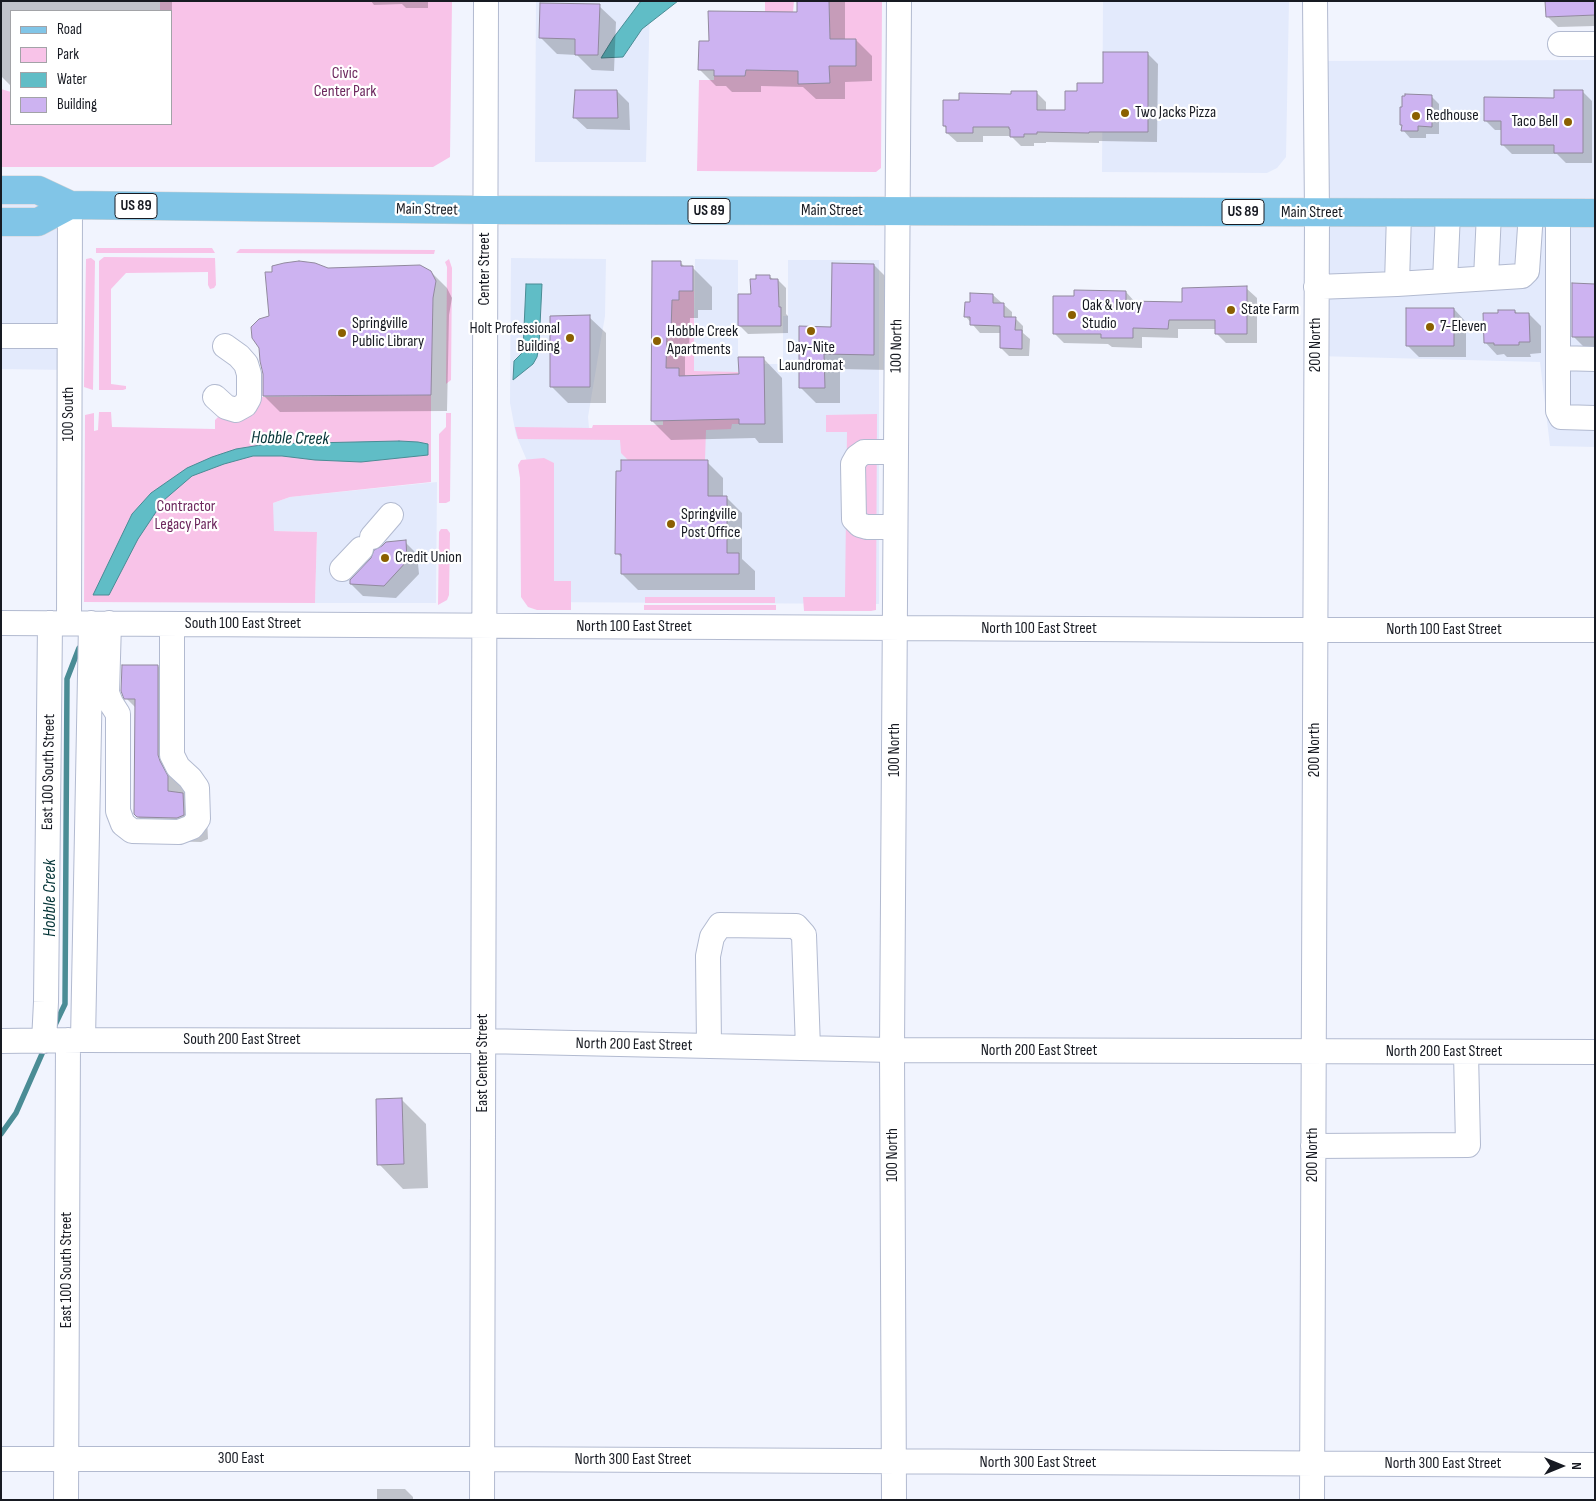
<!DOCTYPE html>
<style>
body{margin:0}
#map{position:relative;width:1596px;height:1501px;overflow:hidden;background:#f1f4fe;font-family:"Sofia Sans Condensed",sans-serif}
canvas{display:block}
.frame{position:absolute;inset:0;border:2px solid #171a22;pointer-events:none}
.legend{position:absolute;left:10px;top:10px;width:162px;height:115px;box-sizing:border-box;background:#fff;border:1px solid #a2a3a7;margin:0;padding:6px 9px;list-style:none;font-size:15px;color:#171a22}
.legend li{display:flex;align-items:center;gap:10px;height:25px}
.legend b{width:25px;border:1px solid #a2a3a7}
.north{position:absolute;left:1536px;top:1441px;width:50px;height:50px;-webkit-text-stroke:4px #fff;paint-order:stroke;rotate:90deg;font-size:14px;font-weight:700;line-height:20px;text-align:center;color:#171a22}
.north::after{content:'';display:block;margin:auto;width:18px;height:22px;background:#171a22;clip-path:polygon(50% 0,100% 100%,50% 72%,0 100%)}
</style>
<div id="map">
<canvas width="1596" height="1501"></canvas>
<div class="frame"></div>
<ul class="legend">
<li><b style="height:6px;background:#81c5e7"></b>Road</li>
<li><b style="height:14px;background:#f8c3e8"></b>Park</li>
<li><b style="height:14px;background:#60bdc6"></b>Water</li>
<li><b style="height:14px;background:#cdb3f1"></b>Building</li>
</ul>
<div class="north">N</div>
</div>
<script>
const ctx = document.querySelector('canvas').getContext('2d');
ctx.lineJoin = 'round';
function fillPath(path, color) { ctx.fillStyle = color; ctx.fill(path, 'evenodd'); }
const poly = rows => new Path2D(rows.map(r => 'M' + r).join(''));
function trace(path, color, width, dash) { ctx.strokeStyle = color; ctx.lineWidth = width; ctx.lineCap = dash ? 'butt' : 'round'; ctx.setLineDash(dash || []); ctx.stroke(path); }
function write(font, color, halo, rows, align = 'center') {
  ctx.font = font + ' "Sofia Sans Condensed",sans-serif'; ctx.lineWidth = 4.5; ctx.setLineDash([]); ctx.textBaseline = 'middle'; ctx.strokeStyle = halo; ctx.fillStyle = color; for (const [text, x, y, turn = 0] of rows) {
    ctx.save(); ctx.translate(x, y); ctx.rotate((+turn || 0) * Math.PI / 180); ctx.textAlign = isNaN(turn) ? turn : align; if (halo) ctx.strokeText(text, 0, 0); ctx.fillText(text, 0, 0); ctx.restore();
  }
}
const built = poly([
 [536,1,650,1,646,162,535,162],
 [1103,1,1289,1,1286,157,1277,168,1267,173,1102,172],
 [1595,60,1595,447,1550,446,1540,362,1316,356,1315,61],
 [1,190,70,205,69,370,1,369],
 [511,258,606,259,605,316,588,417,589,428,693,434,695,259,738,260,738,357,764,364,783,364,783,316,788,316,788,260,879,260,879,604,533,602,534,477,516,435,510,403],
 [437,482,436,603,315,603,317,532,273,531,273,503,290,497]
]);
const green = poly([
 [160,1,452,1,450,157,433,167,1,167,1,89,11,92,11,124,171,124,171,11,160,11],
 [765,1,794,1,793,12,765,12],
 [829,1,882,1,881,168,876,172,697,171,699,80,714,80,714,76,745,76,746,70,798,71,799,84,829,83,829,66,856,65,856,39,830,39],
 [96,248,212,248,215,253,96,253],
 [240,249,435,250,434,254,236,253],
 [104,257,215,258,216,285,214,288,210,289,208,285,208,272,126,273,111,289,111,384,126,386,126,389,123,390,99,390,99,261],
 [91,258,95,261,93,390,84,387,86,259],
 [449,259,452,268,451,380,446,384,447,267,445,262],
 [679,291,694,291,694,371,738,372,739,424,732,424,731,429,706,430,705,460,628,460,621,453,620,440,518,439,515,427,592,428,593,425,663,425,663,399,679,378,679,368,666,368,666,350,663,305],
 [431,395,431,482,290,497,273,503,274,531,317,532,315,603,84,602,85,415,94,413,94,431,98,430,99,412,111,412,112,427,215,429,215,420,218,417,223,417,254,397],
 [446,413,451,413,450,501,446,503,439,503,439,434,446,427],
 [877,414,876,610,871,611,804,611,803,597,845,597,847,432,826,432,826,415],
 [544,458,554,463,554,581,571,581,571,610,537,610,528,607,521,597,520,478,518,465,521,460],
 [441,529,447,529,450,533,449,595,447,600,438,605,439,532],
 [645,597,775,597,775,603,645,603],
 [644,605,776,605,776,610,644,610]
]);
const water = poly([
 [641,1,678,1,642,29,623,57,601,58,614,37,641,1],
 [526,284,542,284,539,346,537,357,533,364,513,380,514,361,522,353,523,350,526,284],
 [399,441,418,442,428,444,428,455,361,462,315,460,282,456,253,456,224,464,192,476,164,500,138,539,109,595,93,595,132,514,151,493,187,468,212,457,236,449,267,444,399,441]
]);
const shadow = poly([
 [1,1,172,1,172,73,171,11,11,11,11,86,1,76],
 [371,1,428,1,428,8,406,8,402,4,374,5],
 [799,1,845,1,845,40,856,40,872,56,872,81,845,82,845,99,816,99,803,87,761,86,761,92,732,92,726,86,716,86,700,70,710,42,799,14],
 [1595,1,1595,26,1558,27,1547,16],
 [599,6,616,22,614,71,592,70,577,55,557,54,541,38],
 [1148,54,1158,64,1157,142,1099,141,1099,143,1046,142,1046,143,1034,143,1034,146,1021,146,1011,136,983,136,983,142,957,142,947,133,947,129,944,126,961,101,1012,95,1036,92,1046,102,1046,112,1067,112,1078,92,1104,84],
 [617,91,629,103,630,130,587,129,574,117],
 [1582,91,1592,101,1592,163,1566,163,1557,154,1512,154,1502,144,1502,130,1495,130,1485,120],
 [1431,96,1439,104,1439,134,1426,134,1426,138,1410,138,1403,130,1403,126,1401,124],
 [653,262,681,263,686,268,693,268,712,287,712,310,698,310,698,318,690,318,689,351,685,351,685,375,687,377,740,376,763,358,782,378,783,443,759,443,755,438,671,440,652,421],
 [874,265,890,281,889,370,840,369,840,403,816,403,800,387,833,328],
 [328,269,431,272,447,288,452,298,449,315,447,411,280,412,264,396,270,317],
 [769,276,774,280,778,280,786,288,786,314,788,316,788,333,748,334,740,326,752,295],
 [1595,285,1595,349,1585,348,1573,336],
 [1246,288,1257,298,1257,343,1226,343,1216,333,1216,329,1178,329,1178,338,1142,337,1142,348,1112,347,1108,344,1064,343,1054,333,1075,297,1126,292,1135,302,1183,303],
 [993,295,1012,312,1012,318,1015,318,1023,326,1023,333,1030,339,1029,356,1009,356,1001,348,1001,333,980,333,966,317,971,303],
 [1454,309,1466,322,1466,357,1419,357,1407,345],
 [1515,311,1518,314,1529,314,1541,326,1541,353,1530,354,1531,357,1507,357,1504,354,1497,355,1485,342,1500,314],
 [589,317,606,333,606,403,568,403,552,387],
 [707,462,723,478,723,497,726,497,742,513,742,559,755,571,755,590,638,590,622,574,622,558,617,553],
 [405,542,417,554,419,574,396,598,363,596,351,584],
 [158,666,182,690,182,781,207,818,208,839,201,842,162,841,135,814,136,708,126,698],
 [402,1100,426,1124,428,1188,403,1189,379,1164],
 [377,1489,405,1489,413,1497,413,1500,377,1500]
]);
const stream = poly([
 [54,1027,65,1004,67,679,79,648],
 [1,1134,16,1113,45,1047]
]);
const building = poly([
 [797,1,829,1,830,39,856,39,856,66,829,66,830,83,798,84,798,71,746,70,745,76,714,76,714,70,698,70,699,41,709,41,708,11,797,12,797,1],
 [1545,1,1595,1,1595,15,1546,17,1545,1],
 [540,3,600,4,598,55,575,55,575,39,539,38,540,3],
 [1103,52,1148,52,1148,132,1089,132,1089,133,1037,132,1037,134,1024,134,1024,137,1010,137,1010,129,1009,129,1009,127,973,127,973,133,946,133,946,126,943,126,943,100,959,100,959,93,1011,94,1011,91,1037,91,1037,110,1065,110,1065,91,1077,91,1077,83,1103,83,1103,52],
 [575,90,617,90,618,118,573,118,575,90],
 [1554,90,1583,90,1583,153,1554,153,1554,145,1501,145,1501,121,1484,121,1484,97,1554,98,1554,90],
 [1405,94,1432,95,1432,127,1418,126,1418,131,1401,131,1402,125,1400,125,1400,107,1402,107,1402,96,1405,96,1405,94],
 [299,261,315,263,328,268,420,265,431,271,436,281,433,298,431,395,263,396,263,374,260,361,259,348,252,338,251,327,259,319,269,316,265,272,272,272,272,266,284,263,299,261],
 [652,261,681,261,681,266,693,266,693,291,679,291,679,300,672,300,671,332,667,332,666,368,679,368,679,376,739,374,738,357,764,357,765,424,739,424,739,419,651,421,652,261],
 [832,263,874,264,874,355,824,354,825,388,799,388,799,326,831,327,832,263],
 [756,275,770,275,770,279,778,279,779,307,781,307,781,326,738,326,738,294,751,294,750,279,756,279,756,275],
 [1572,283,1595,284,1595,337,1572,337,1572,283],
 [1247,286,1247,334,1215,334,1215,320,1169,320,1168,329,1133,328,1133,338,1101,338,1101,334,1053,334,1053,296,1074,296,1074,290,1126,291,1126,301,1182,302,1182,288,1247,286],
 [970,293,993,294,993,303,1004,303,1004,317,1016,317,1015,330,1022,330,1022,349,1000,348,1000,326,970,325,970,317,964,317,965,302,970,302,970,293],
 [1406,308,1454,308,1454,346,1406,346,1406,308],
 [1498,310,1515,310,1515,313,1529,313,1530,342,1519,342,1519,345,1494,345,1494,343,1484,343,1483,313,1498,313,1498,310],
 [590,315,590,387,550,387,550,316,590,315],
 [621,460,708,460,708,496,727,496,727,553,739,553,739,574,621,574,621,554,615,554,616,471,621,471,621,460],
 [406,540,407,561,384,586,350,584,350,580,371,558,374,550,382,546,386,542,406,540],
 [122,665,158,665,158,755,160,761,168,776,168,791,183,793,184,815,177,818,137,817,134,814,135,699,124,699,121,691,122,665],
 [402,1098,404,1164,377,1165,376,1099,402,1098]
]);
const minor = poly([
 [1560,44,1595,44],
 [1558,213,1558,411,1561,417,1595,418],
 [1486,278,1489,213],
 [1445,281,1448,213],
 [1397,284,1399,213],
 [1316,287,1397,284,1522,276,1527,271,1531,213],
 [1,336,69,336],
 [1558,358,1595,359],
 [215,397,226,407,236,410,245,405,249,398,249,374,246,364,239,356,225,346],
 [895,527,867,527,860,525,854,519,853,464,857,457,864,452,896,452],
 [372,537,391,515],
 [342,569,361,549],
 [1,623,1264,630,1595,630],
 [69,623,70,205],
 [109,623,107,693,111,703,118,714,118,811,123,824,132,831,179,832,192,827,198,819,197,788,190,778,178,767,172,755,172,624],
 [83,1040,91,623],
 [1,1041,83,1040,483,1041,892,1050,1595,1052],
 [44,1041,46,1002,50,623],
 [709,1046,708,956,712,937,720,925,796,926,804,935,808,1048],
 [1313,1146,1468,1145,1466,1052],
 [1,1459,481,1459,1595,1465],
 [66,1500,68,1040],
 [482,1500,486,1],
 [894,1500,892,1050,899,1],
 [1312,1500,1317,213,1315,1]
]);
const major = poly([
 [1,190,38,190,70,205,485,210,1595,213],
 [1,222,38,222,70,205]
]);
const markers = [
 [1125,113,5,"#8b6001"],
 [1416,116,5,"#8b6001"],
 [1568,122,5,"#8b6001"],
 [1231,310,5,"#8b6001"],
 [1072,315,5,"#8b6001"],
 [1430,327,5,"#8b6001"],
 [811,331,5,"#8b6001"],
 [342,333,5,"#8b6001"],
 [570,338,5,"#8b6001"],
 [657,341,5,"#8b6001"],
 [671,524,5,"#8b6001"],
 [385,558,5,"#8b6001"]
];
const shields = [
 [136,206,42],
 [709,211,42],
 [1243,212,42]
];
const shieldNames = [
 ["US 89",136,206],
 ["US 89",709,211],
 ["US 89",1243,212]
];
const parkNames = [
 ["Civic",345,74],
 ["Center Park",345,92],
 ["Contractor",186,507],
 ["Legacy Park",186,525]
];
const poiNames = [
 ["Two Jacks Pizza",1135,113],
 ["Redhouse",1426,116],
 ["Taco Bell",1558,122,"right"],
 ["Oak & Ivory",1082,306],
 ["Studio",1082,324],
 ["State Farm",1241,310],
 ["Springville",352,324],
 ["Public Library",352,342],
 ["7-Eleven",1440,327],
 ["Holt Professional",560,329,"right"],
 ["Building",560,347,"right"],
 ["Hobble Creek",667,332],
 ["Apartments",667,350],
 ["Day-Nite",811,348,"center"],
 ["Laundromat",811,366,"center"],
 ["Springville",681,515],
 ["Post Office",681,533],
 ["Credit Union",395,558]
];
const streetNames = [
 ["Main Street",427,210,1],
 ["Main Street",832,211],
 ["Main Street",1312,213],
 ["Center Street",485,269,-90],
 ["200 North",1316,345,-90],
 ["100 North",897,346,-89],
 ["100 South",69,414,-90],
 ["South 100 East Street",243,624],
 ["North 100 East Street",634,627],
 ["North 100 East Street",1039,629],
 ["North 100 East Street",1444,630],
 ["100 North",895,750,-90],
 ["200 North",1315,750,-90],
 ["East 100 South Street",49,772,-89],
 ["South 200 East Street",242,1040],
 ["North 200 East Street",634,1045,1],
 ["North 200 East Street",1039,1051],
 ["North 200 East Street",1444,1052],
 ["East Center Street",483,1063,-90],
 ["100 North",893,1155,-90],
 ["200 North",1313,1155,-90],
 ["East 100 South Street",67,1270,-90],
 ["300 East",241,1459],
 ["North 300 East Street",633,1460],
 ["North 300 East Street",1038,1463],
 ["North 300 East Street",1443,1464]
];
const waterNames = [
 ["Hobble Creek",290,439,1],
 ["Hobble Creek",50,898,-90]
];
fillPath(built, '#e3eafc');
fillPath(green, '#f8c3e8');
fillPath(water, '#60bdc6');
trace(water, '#4a8c95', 1);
fillPath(shadow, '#0003');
trace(stream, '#4a8c95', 5.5);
fillPath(building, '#cdb3f1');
trace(building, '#91899e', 1);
trace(minor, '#b2bad0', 26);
trace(major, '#d1d1d3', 29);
trace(minor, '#fff', 24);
trace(major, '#81c5e7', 28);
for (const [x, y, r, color] of markers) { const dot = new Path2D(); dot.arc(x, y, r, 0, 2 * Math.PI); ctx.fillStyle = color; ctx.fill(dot); trace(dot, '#fff', 2); }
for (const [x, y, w] of shields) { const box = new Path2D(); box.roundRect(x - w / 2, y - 12.5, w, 25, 4); ctx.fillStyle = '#fff'; ctx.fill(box); trace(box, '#171a22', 1); }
write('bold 15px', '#171a22', null, shieldNames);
write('16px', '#6d285e', '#fff', parkNames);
write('16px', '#171a22', '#fff', poiNames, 'left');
write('16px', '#171a22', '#fff', streetNames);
write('italic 18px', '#053538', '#fff', waterNames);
</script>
